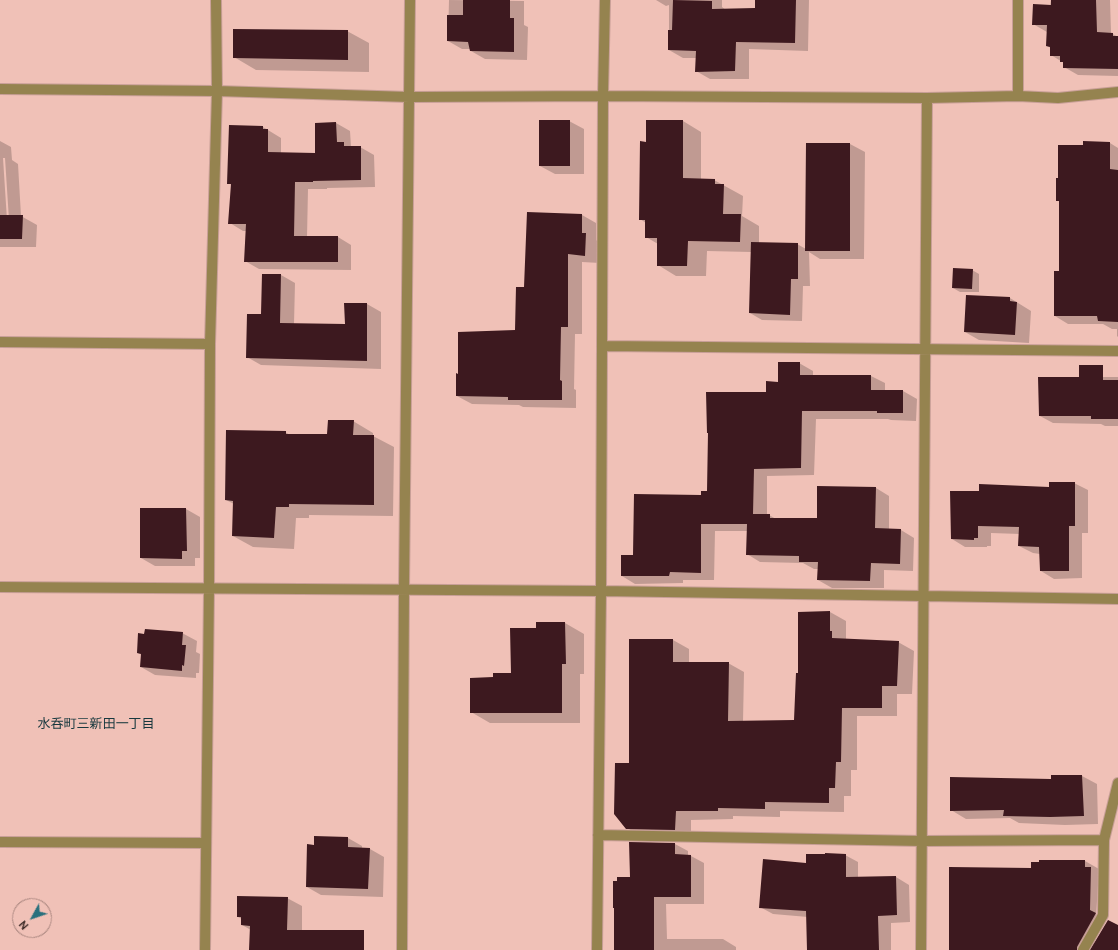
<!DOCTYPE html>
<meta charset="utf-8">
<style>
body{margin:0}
#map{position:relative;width:1118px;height:950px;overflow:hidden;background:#f0c1b7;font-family:Cabin,sans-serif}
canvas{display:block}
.north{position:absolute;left:12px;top:898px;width:40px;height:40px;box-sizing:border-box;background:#f0c1b7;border:1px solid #a7847d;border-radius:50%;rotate:230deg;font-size:11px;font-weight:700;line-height:16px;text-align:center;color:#3a2825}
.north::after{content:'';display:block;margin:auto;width:14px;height:18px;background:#29707d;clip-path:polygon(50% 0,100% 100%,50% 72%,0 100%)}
</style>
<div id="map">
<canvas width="1118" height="950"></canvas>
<div class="north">N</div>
</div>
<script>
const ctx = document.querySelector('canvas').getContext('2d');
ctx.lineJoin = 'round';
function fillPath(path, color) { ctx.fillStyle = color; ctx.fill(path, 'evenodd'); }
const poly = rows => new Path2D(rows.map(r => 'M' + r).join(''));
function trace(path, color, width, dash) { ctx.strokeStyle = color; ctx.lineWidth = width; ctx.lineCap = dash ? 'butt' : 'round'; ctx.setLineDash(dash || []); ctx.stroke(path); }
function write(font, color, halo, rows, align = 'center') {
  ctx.font = font + ' Cabin,"Noto Sans JP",sans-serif'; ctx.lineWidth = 4; ctx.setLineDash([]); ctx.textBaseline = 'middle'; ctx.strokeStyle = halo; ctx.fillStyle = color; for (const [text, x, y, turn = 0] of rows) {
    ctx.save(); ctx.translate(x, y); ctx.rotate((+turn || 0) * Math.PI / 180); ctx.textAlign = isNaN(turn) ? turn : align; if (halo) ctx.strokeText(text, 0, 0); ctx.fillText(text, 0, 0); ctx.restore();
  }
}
const shadow = poly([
 [449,0,524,1,524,25,528,27,527,60,485,59,471,51,470,49,462,49,448,41],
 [656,0,722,0,722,7,726,10,756,9,756,0,809,0,808,51,749,49,749,79,710,79,696,71,697,58,683,58,669,50,669,5,666,6],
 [1051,0,1110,0,1111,33,1118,37,1118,76,1078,75,1064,67,1064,63,1051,55,1051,48,1047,46,1047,32,1033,24,1050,6],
 [347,31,369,43,369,72,256,70,234,57],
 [569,121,584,129,584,174,555,174,540,166],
 [683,121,701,132,701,180,714,180,743,196,742,216,759,226,759,243,797,244,806,249,807,144,850,144,865,152,864,259,820,259,809,252,810,286,803,286,802,321,762,320,750,313,751,252,707,251,706,276,676,276,658,265,658,244,646,237,646,223,640,219,647,143],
 [336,123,350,131,351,147,360,147,374,155,375,187,327,188,327,189,308,189,307,237,338,237,351,245,351,270,259,269,245,261,246,231,243,231,230,223,232,185,228,183,263,127,281,138,281,153,316,154,316,124],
 [0,141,11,147,12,160,18,164,21,216,37,225,36,247,0,247],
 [3,158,5,158,9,220,7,220],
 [1110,143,1118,148,1118,337,1117,336,1117,329,1112,329,1103,324,1068,324,1055,316,1060,272,1060,202,1057,200,1084,146],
 [582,215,596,223,596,240,600,243,600,263,582,262,582,334,575,334,574,389,576,390,576,408,523,407,519,405,472,404,457,396,459,375,516,331,525,288],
 [972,270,979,274,979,292,960,292,953,288],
 [281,275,295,283,294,324,346,326,345,304,367,304,381,312,381,369,261,365,247,357,262,315],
 [1010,298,1031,311,1029,343,979,340,965,332],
 [799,363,813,371,813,376,871,376,885,383,885,391,903,391,917,399,916,421,891,420,888,419,816,419,814,475,767,476,767,515,769,515,776,519,818,519,876,488,889,496,889,529,901,530,914,538,913,571,884,570,884,588,832,588,818,580,818,569,814,569,803,563,760,562,747,554,748,531,715,531,714,580,683,580,683,583,635,584,622,576,634,556,702,496,708,492,767,393],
 [1080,377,1118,377,1118,426,1105,426,1101,424,1053,423,1040,416],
 [353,421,373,433,373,436,394,447,393,516,309,515,309,518,296,518,294,549,253,547,233,536,234,504,226,500,285,432,290,435,328,435],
 [1074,483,1088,490,1088,533,1082,533,1082,578,1054,579,1041,571,1040,554,1033,553,1019,546,1020,534,991,533,991,546,987,546,987,547,965,547,952,539,980,492,1050,488],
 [141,509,186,509,200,517,200,558,195,558,195,566,155,566,141,558],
 [830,612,846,621,846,640,898,642,914,651,912,694,897,694,897,716,857,716,857,770,851,770,851,796,844,796,844,812,780,811,780,817,733,816,733,819,691,820,691,838,643,837,627,828,630,764,630,640,673,640,689,649,689,663,728,663,744,672,743,722,795,721,799,674,799,613],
 [537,623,565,623,584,634,584,674,580,674,580,723,490,723,471,712,494,678,512,674,536,629],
 [182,633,197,641,196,652,200,654,199,673,196,673,196,678,155,675,141,667,142,655,138,653],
 [1052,776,1082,776,1097,784,1098,824,1065,825,1019,823,1010,818,966,819,951,810,1052,780],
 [348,838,362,846,362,848,370,849,384,857,383,897,321,895,307,887,315,846],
 [675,844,688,851,688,856,691,856,704,863,704,904,666,904,667,939,723,939,736,947,736,950,615,950,618,882,631,878],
 [845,855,858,862,858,878,896,877,909,885,910,922,891,923,891,950,808,950,808,917,773,914,760,907,807,864],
 [1040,861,1085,861,1099,869,1094,950,950,950,1032,869,1040,863],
 [287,898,302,906,302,931,360,950,250,950,251,930,242,925,242,919,238,917]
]);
const building = poly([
 [463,0,510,0,510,18,514,18,514,52,470,51,468,42,447,41,447,15,463,15],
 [673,0,712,1,712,9,755,8,755,0,796,0,795,43,736,42,735,71,695,72,696,51,668,50,668,30,672,30],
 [1051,0,1096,0,1097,32,1113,33,1113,36,1118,36,1118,69,1063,68,1063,62,1060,62,1060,56,1050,56,1050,47,1046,46,1047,25,1032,25,1033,4,1051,5],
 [233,29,348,30,348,60,233,58],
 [539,120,570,120,570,166,539,166],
 [646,120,683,120,683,178,715,179,715,184,724,184,723,214,741,214,740,242,688,241,687,266,657,266,657,238,645,238,645,220,639,220,640,141,646,142],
 [336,122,337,142,344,142,344,146,361,146,361,180,313,181,313,182,295,182,294,236,338,236,338,262,244,262,246,224,228,224,231,184,227,184,229,125,263,126,263,129,268,129,268,152,315,153,315,123],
 [1083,141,1110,142,1110,169,1118,170,1118,322,1098,321,1097,316,1054,316,1054,271,1059,271,1059,201,1056,201,1056,178,1058,178,1058,145,1083,145],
 [806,143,850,143,850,251,805,251],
 [527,212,582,214,582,233,586,233,585,256,568,254,568,327,561,327,560,380,562,381,562,400,508,400,508,397,456,396,456,373,458,374,458,332,515,330,516,287,524,287],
 [0,215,23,215,22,239,0,239],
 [751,242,798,243,798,279,791,279,790,315,749,313],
 [953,268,973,269,972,289,952,288],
 [262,274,281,274,280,323,345,324,344,303,367,303,367,361,246,358,247,314,261,314],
 [966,295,1010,297,1010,301,1017,302,1015,335,964,332],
 [778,362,800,362,800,375,871,375,871,390,903,390,903,413,877,413,877,411,802,411,801,468,754,469,753,514,770,514,770,518,817,518,817,486,876,487,875,528,901,529,900,564,871,563,870,581,817,580,818,562,799,562,799,556,746,555,747,524,701,524,701,573,670,572,669,576,621,576,621,555,633,555,634,494,701,495,701,491,707,491,708,433,707,433,706,392,766,392,766,381,778,382],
 [1079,365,1103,365,1103,380,1118,380,1118,419,1091,419,1091,416,1039,416,1038,377,1079,377],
 [328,420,354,420,353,435,374,435,374,505,289,504,289,507,276,507,274,538,232,536,233,501,225,500,226,430,286,431,286,434,327,434],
 [1049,482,1075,482,1075,526,1069,526,1069,571,1040,571,1039,547,1018,546,1019,527,978,526,978,538,974,538,974,540,951,539,950,491,979,491,979,484,1049,487],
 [140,508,186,508,187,551,182,551,182,559,140,558],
 [830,611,830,631,832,631,832,638,899,641,897,686,882,686,882,708,842,708,841,762,836,762,835,788,829,788,829,803,765,802,765,809,718,808,718,811,676,811,675,830,626,829,614,814,615,763,629,763,629,639,673,639,673,662,729,662,728,721,794,720,796,673,798,673,798,612],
 [536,622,565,622,566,664,562,664,562,713,470,713,470,678,493,677,493,673,511,673,510,628,536,628],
 [145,629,183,632,182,645,186,645,184,666,182,665,182,671,140,667,141,654,137,653,138,633,144,634],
 [1051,775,1082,775,1084,816,1050,817,1003,816,1004,810,950,811,950,777,1051,779],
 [314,836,348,837,348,847,370,848,368,889,306,887,307,844,314,845],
 [629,842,675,843,675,854,691,855,691,897,654,897,654,950,614,950,614,908,613,908,613,881,617,881,617,877,630,877],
 [825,853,846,854,846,877,896,876,897,915,878,916,879,950,807,950,806,911,759,908,763,859,806,863,806,854,825,854],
 [1039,860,1085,860,1085,867,1091,867,1090,910,1096,913,1077,947,1077,950,949,950,949,867,1031,868,1031,862,1039,862],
 [237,896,288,897,287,930,364,930,364,950,249,950,250,926,241,925,241,917,237,917],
 [1108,920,1118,925,1118,950,1090,950]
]);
const minor = poly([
 [1018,0,1018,96],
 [0,89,217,91,409,97,603,96,927,98,1018,96,1058,98,1118,92],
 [0,342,210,344],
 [602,346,1118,351],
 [0,587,601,591,1118,599],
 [598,835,922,841,1104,840],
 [0,842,206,843],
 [205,950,209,588,210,344,217,91,216,0],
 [402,950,404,590,410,0],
 [597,950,601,591,603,96,605,0],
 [921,950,927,98],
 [1083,950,1103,915,1104,840,1118,783]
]);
const neighbourhoodNames = [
 ["水呑町三新田一丁目",96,724]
];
fillPath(shadow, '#0003');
fillPath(building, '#3d191f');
trace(minor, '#c89f97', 12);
trace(minor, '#95834f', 10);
write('13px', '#17383e', '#f0c1b7', neighbourhoodNames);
</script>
